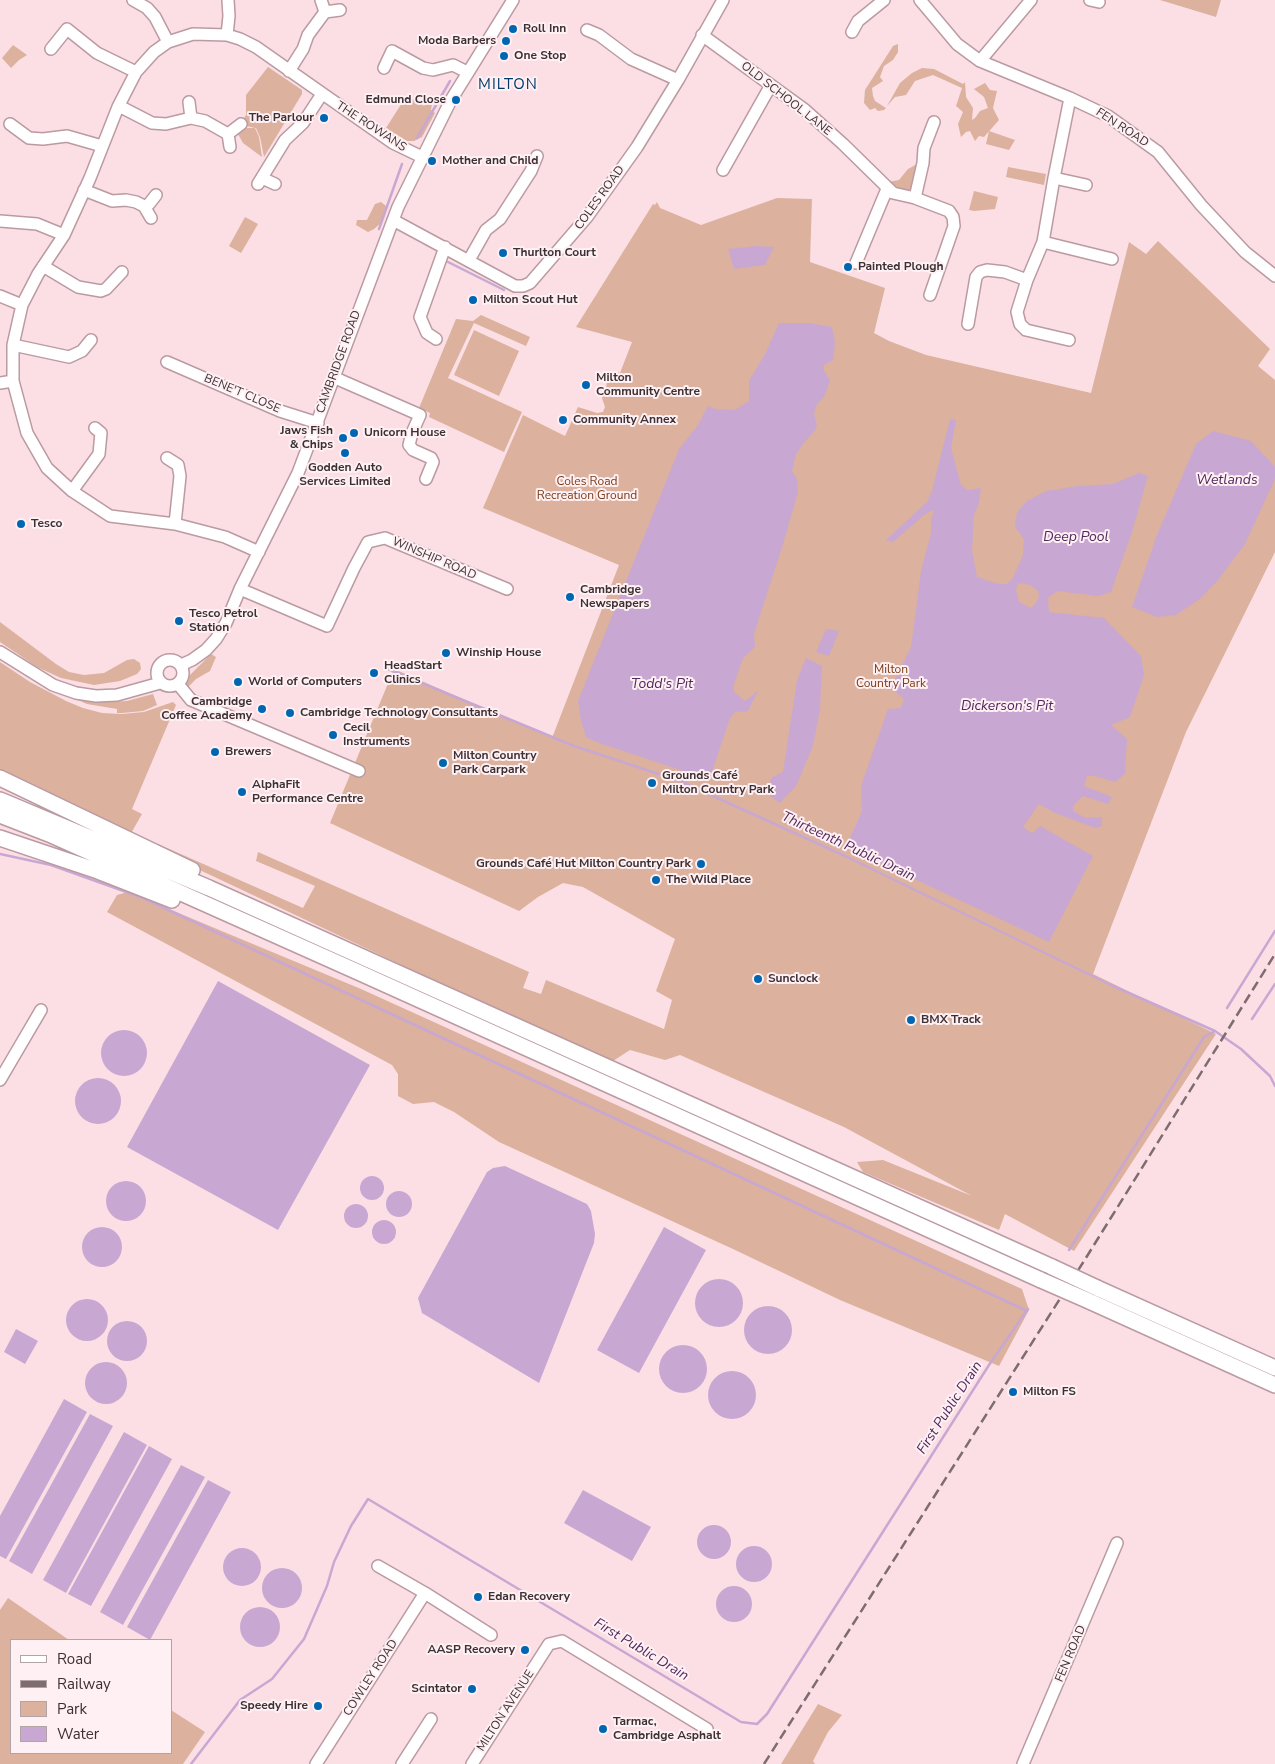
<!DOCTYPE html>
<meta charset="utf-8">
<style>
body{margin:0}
#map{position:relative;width:1275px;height:1764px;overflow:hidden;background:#fbdfe5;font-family:"Nunito Sans",sans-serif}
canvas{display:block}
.legend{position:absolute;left:10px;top:1639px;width:162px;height:115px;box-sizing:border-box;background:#fef0f3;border:1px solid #b1a3a6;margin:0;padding:6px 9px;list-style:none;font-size:15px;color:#3d3033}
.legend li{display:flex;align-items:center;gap:10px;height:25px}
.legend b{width:25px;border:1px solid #b1a3a6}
</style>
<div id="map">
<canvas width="1275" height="1764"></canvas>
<ul class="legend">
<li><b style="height:6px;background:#fff"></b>Road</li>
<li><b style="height:6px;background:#7e6c70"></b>Railway</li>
<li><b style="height:14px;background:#dcb19d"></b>Park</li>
<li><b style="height:14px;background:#c8a8d2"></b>Water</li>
</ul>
</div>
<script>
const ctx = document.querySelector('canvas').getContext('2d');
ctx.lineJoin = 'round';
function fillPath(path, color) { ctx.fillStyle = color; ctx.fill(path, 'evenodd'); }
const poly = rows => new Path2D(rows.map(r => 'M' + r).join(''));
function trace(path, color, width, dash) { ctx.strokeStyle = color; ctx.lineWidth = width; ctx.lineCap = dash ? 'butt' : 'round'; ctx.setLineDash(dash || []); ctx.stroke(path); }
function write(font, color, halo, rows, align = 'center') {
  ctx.font = font + ' "Nunito Sans",sans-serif'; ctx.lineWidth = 4; ctx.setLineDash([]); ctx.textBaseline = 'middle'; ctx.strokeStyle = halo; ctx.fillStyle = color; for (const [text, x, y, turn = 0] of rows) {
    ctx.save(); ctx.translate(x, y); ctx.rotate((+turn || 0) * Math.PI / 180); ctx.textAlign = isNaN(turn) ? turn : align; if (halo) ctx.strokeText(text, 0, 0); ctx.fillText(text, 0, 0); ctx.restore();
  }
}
const green = poly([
 [1160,0,1221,0,1216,17],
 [898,44,898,52,893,60,884,66,880,77,883,81,872,88,873,96,875,101,886,108,884,110,878,111,875,108,870,110,864,103,865,90,893,46],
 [13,45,27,55,19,60,11,68,2,58],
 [268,67,302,90,302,94,264,157,260,137,256,128,255,128,259,137,262,157,243,143,238,134,247,128,255,128,247,126,243,120,246,115,246,95],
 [922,68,934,69,963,84,965,82,966,97,973,108,972,120,975,118,980,111,988,108,984,97,974,89,985,83,990,90,997,91,993,108,999,120,984,137,979,136,975,141,970,131,966,132,961,137,958,124,963,112,956,106,962,88,933,75,915,81,906,95,895,97,887,106,900,83,912,73],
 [407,95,424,106,433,98,431,110,435,113,422,137,414,141,407,141,386,128],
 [989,131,1015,140,1009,150,986,144],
 [919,163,915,185,909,190,904,192,897,190,888,182,899,180,908,169],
 [1008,167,1046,174,1044,185,1006,177],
 [974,191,998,197,995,209,974,211,969,210],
 [777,198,812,199,810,262,885,288,874,333,889,341,926,355,1091,393,1129,242,1146,254,1158,241,1270,349,1258,366,1275,380,1275,552,1186,732,1093,974,1216,1034,1074,1251,1005,1214,999,1230,863,1172,857,1162,883,1160,972,1196,844,1127,680,1055,665,1060,630,1050,610,1063,155,849,158,844,303,908,315,886,256,861,258,852,529,972,523,988,541,994,546,980,664,1029,672,1000,656,991,675,939,583,887,563,883,538,897,519,911,330,823,394,669,552,738,619,565,483,508,523,415,565,436,578,407,597,413,603,412,605,407,602,398,606,389,608,374,613,371,620,373,632,342,576,327,653,204,655,205,657,202,660,208,701,225],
 [381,202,386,206,381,223,374,229,368,232,356,225,357,220,367,220,375,204],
 [245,217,258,224,241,253,229,246],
 [481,315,530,337,526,346,474,323,448,378,522,412,504,452,429,417,430,413,419,408,456,319,473,321],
 [474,330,519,351,499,396,454,375],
 [0,622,56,664,69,672,84,675,104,673,127,660,134,659,140,663,141,669,137,674,120,681,94,685,61,678,37,667,0,642],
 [211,654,216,657,210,671,196,679,186,689,185,684,187,678],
 [0,662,30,682,66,701,83,708,102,713,122,714,144,712,173,702,176,705,132,809,142,814,130,835,0,770],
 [153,694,157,705,143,711,122,713,117,713,117,709,87,704,71,697,108,702,127,701],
 [128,892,361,989,1022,1289,1029,1310,999,1366,840,1300,733,1249,499,1142,454,1112,434,1102,413,1104,398,1096,398,1074,392,1065,107,912,117,895],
 [8,1598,69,1640,11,1640,11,1753,171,1753,171,1710,205,1732,183,1764,0,1764,0,1610],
 [818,1704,842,1715,828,1732,813,1761,815,1764,781,1764]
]);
const water = poly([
 [756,246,774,247,765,265,734,269,728,249],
 [779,323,809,323,832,327,835,342,833,360,824,365,824,371,830,380,824,397,817,404,814,413,817,425,815,430,803,444,796,454,792,471,797,479,798,492,783,544,754,634,755,647,743,658,734,684,734,692,745,701,758,691,748,711,735,712,730,718,712,772,692,774,599,743,586,737,581,721,578,701,679,449,698,425,708,406,716,409,735,410,749,401,749,381,765,354],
 [950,419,956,420,951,448,961,485,967,490,981,488,978,506,974,515,972,550,977,577,999,584,1007,584,1013,578,1023,555,1024,539,1015,527,1017,512,1027,501,1046,491,1078,486,1113,484,1139,473,1148,476,1132,532,1111,592,1098,596,1057,591,1048,598,1049,612,1104,618,1141,656,1144,675,1130,717,1111,725,1127,739,1125,774,1115,782,1095,776,1087,776,1084,786,1112,797,1108,804,1083,796,1073,806,1073,811,1086,818,1102,817,1102,826,1095,828,1055,813,1039,804,1023,827,1032,833,1040,826,1093,856,1049,942,846,847,862,811,861,786,888,709,901,708,904,699,891,688,911,647,921,571,931,533,931,518,934,513,932,510,924,515,893,542,886,540,927,502,932,491],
 [1018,583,1030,585,1038,591,1039,596,1036,603,1031,608,1019,602,1016,590],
 [1213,431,1251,441,1275,467,1275,479,1245,544,1218,580,1201,598,1176,615,1157,617,1132,607,1157,535,1196,444],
 [826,629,839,631,829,656,816,652],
 [806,658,822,666,820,709,813,746,796,786,780,803,766,793,772,777,783,772,797,680],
 [218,981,370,1065,278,1230,127,1147],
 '101 1053a23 23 0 1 1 46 0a23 23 0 1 1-46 0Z',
 '75 1101a23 23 0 1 1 46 0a23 23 0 1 1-46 0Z',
 [505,1166,587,1204,591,1211,595,1234,594,1243,539,1383,422,1313,418,1298,487,1172,493,1168],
 '360 1188a12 12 0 1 1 24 0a12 12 0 1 1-24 0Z',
 '106 1201a20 20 0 1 1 40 0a20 20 0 1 1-40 0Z',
 '386 1204a13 13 0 1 1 26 0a13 13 0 1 1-26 0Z',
 '344 1216a12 12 0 1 1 24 0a12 12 0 1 1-24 0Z',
 '372 1232a12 12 0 1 1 24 0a12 12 0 1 1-24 0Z',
 '82 1247a20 20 0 1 1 40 0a20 20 0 1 1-40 0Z',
 [664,1227,706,1250,639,1373,597,1350],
 '695 1303a24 24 0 1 1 48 0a24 24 0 1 1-48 0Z',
 '66 1320a21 21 0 1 1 42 0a21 21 0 1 1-42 0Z',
 '744 1330a24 24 0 1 1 48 0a24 24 0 1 1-48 0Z',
 '107 1341a20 20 0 1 1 40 0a20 20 0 1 1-40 0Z',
 [16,1329,38,1341,25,1364,4,1352],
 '659 1369a24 24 0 1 1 48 0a24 24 0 1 1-48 0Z',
 '85 1383a21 21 0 1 1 42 0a21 21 0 1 1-42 0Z',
 '708 1395a24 24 0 1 1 48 0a24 24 0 1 1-48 0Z',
 [64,1399,87,1412,6,1559,0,1556,0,1516],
 [90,1414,113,1426,32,1574,9,1561],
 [124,1432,147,1445,66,1593,43,1580],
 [149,1446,172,1459,91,1606,68,1594],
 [181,1465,205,1477,123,1625,100,1612],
 [208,1480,231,1492,150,1640,127,1627],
 [583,1490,651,1527,632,1561,564,1523],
 '697 1542a17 17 0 1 1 34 0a17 17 0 1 1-34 0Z',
 '736 1564a18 18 0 1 1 36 0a18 18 0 1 1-36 0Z',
 '223 1567a19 19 0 1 1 38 0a19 19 0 1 1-38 0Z',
 '262 1588a20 20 0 1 1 40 0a20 20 0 1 1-40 0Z',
 '716 1604a18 18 0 1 1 36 0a18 18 0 1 1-36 0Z',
 '240 1627a20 20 0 1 1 40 0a20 20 0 1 1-40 0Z'
]);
const stream = poly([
 [417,138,450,81],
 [379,229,402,164],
 [448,262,504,290],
 [388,669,574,746,680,781,845,856,1113,986,1215,1031,1241,1049,1270,1076,1275,1086],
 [0,854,51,865,143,898,1027,1311],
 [1227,1008,1275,931],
 [1252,1019,1275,984],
 [1069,1250,1204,1037,1215,1031],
 [191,1764,240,1700,272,1679,304,1639,327,1586,334,1562,351,1526,368,1499,741,1722,757,1724,767,1714,989,1365,1028,1309]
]);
const minor = poly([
 [133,0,147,8,155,17,168,42],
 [920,0,957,44,980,61,1070,98,1108,116,1158,152,1201,205,1245,252,1275,276],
 [1090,0,1099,2],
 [325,12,340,10],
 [587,30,599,35,631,59,678,80],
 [852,32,858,21,884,0],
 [227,35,229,16,228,0],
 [702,35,805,110,843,144,893,193,915,198,949,211,953,217,954,226,930,295],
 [51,49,67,29,97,53,136,72],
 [980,61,1031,0],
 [384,68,392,51,423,68,433,70,453,65,467,72],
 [289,71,303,49,308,35,325,12,321,0],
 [189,102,191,118],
 [119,106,152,123,166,124,191,118,205,121,228,134,230,147],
 [10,124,29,138,43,139,67,136,102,146],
 [228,134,241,124],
 [723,170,771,85],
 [262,178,275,184],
 [1054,178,1086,185],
 [258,184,285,140,303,123,322,94],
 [84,190,112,201,126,200,136,202,144,206,151,218],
 [915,198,923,163,924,148,934,122],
 [144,206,149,204,156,195],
 [393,220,515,286,523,286,530,283,587,217,637,147,678,80,723,0],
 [0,221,37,224,64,235],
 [1043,242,1112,259],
 [469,260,486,230,500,219,531,171,537,156],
 [856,263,887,189],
 [43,266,78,287,101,291,106,289,122,272],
 [1027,280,1043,242,1054,178,1070,98],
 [0,296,22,305],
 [968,324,976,277,980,272,987,270,1005,272,1027,280,1017,312,1020,324,1026,330,1069,340],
 [436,339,427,333,420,317,445,247],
 [13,345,69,357,82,351,91,340],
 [167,362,280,411,318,423],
 [333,377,420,415,412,433,409,445,413,450,431,458,433,462,426,479],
 [0,383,13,381],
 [167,458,178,465,180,476,175,524],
 [72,491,99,454,101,433,95,428],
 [259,552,225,537,175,524,110,516,72,491,47,468,27,433,13,381,13,345,22,305,38,274,64,235,90,178,118,107,136,72,154,52,168,42,193,34,227,35,240,39,256,47,393,143,422,157],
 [240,589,327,626,354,568,368,542,385,538,507,589],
 [0,652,53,685,76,693,96,696,117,695,160,683],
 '157 673a13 13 0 1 1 26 0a13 13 0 1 1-26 0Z',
 [181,665,192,660,206,650,216,639,226,623,240,589,298,473,398,207,451,100,513,0],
 [178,684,191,700,359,771],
 [0,1080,41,1010],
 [378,1566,425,1593,491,1635],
 [316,1764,425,1593],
 [402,1764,431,1719],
 [472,1764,549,1644,562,1641,707,1729],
 [1023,1764,1117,1543]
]);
const highway = poly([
 [0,778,192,870],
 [0,800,209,888,1052,1267],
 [0,815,49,834,358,972,1041,1280],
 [0,838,98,871,172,900],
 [1097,1288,1275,1368],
 [1089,1301,1275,1385]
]);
const rail = poly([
 [764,1764,1084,1261,1275,954]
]);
const highwayBridge = poly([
 [1052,1267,1097,1288],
 [1041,1280,1089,1301]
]);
const markers = [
 [513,29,5,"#0066b2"],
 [506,41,5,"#0066b2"],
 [504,56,5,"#0066b2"],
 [456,100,5,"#0066b2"],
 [324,118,5,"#0066b2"],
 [432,161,5,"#0066b2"],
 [503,253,5,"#0066b2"],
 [848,267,5,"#0066b2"],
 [473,300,5,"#0066b2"],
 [586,385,5,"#0066b2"],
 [563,420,5,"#0066b2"],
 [354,433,5,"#0066b2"],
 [343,438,5,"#0066b2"],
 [345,453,5,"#0066b2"],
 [21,524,5,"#0066b2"],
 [570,597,5,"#0066b2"],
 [179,621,5,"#0066b2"],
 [446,653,5,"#0066b2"],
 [374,673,5,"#0066b2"],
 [238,682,5,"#0066b2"],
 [262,709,5,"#0066b2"],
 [290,713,5,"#0066b2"],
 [333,735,5,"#0066b2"],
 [215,752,5,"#0066b2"],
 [443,763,5,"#0066b2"],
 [652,783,5,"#0066b2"],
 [242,792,5,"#0066b2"],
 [701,864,5,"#0066b2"],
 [656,880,5,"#0066b2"],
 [758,979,5,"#0066b2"],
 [911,1020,5,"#0066b2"],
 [1013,1392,5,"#0066b2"],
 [478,1597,5,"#0066b2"],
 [525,1650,5,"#0066b2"],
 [472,1689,5,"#0066b2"],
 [318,1706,5,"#0066b2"],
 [603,1729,5,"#0066b2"]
];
const poiNames = [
 ["Roll Inn",523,29],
 ["Moda Barbers",496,41,"right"],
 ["One Stop",514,56],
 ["Edmund Close",446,100,"right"],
 ["The Parlour",314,118,"right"],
 ["Mother and Child",442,161],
 ["Thurlton Court",513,253],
 ["Painted Plough",858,267],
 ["Milton Scout Hut",483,300],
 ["Milton",596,378],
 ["Community Centre",596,392],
 ["Community Annex",573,420],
 ["Jaws Fish",333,431,"right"],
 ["& Chips",333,445,"right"],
 ["Unicorn House",364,433],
 ["Godden Auto",345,468,"center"],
 ["Services Limited",345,482,"center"],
 ["Tesco",31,524],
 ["Cambridge",580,590],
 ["Newspapers",580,604],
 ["Tesco Petrol",189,614],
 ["Station",189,628],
 ["Winship House",456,653],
 ["HeadStart",384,666],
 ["Clinics",384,680],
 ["World of Computers",248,682],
 ["Cambridge",252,702,"right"],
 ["Coffee Academy",252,716,"right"],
 ["Cambridge Technology Consultants",300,713],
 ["Cecil",343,728],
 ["Instruments",343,742],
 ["Brewers",225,752],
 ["Milton Country",453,756],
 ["Park Carpark",453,770],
 ["Grounds Café",662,776],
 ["Milton Country Park",662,790],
 ["AlphaFit",252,785],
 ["Performance Centre",252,799],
 ["Grounds Café Hut Milton Country Park",691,864,"right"],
 ["The Wild Place",666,880],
 ["Sunclock",768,979],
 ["BMX Track",921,1020],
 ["Milton FS",1023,1392],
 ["Edan Recovery",488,1597],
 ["AASP Recovery",515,1650,"right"],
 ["Scintator",462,1689,"right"],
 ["Speedy Hire",308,1706,"right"],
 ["Tarmac,",613,1722],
 ["Cambridge Asphalt",613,1736]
];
const streetNames = [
 ["OLD SCHOOL LANE",786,99,38],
 ["THE ROWANS",371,127,33],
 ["FEN ROAD",1122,128,33],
 ["COLES ROAD",600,198,-54],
 ["CAMBRIDGE ROAD",339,362,-70],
 ["BENE'T CLOSE",242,394,23],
 ["WINSHIP ROAD",434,559,23],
 ["FEN ROAD",1071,1654,-67],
 ["COWLEY ROAD",371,1678,-57],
 ["MILTON AVENUE",506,1711,-57]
];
const parkNames = [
 ["Coles Road",587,482],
 ["Recreation Ground",587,496],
 ["Milton",891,670],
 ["Country Park",891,684]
];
const waterNames = [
 ["Wetlands",1227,481],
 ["Deep Pool",1076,538],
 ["Todd's Pit",662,685],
 ["Dickerson's Pit",1007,707],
 ["Thirteenth Public Drain",848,847,25],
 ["First Public Drain",950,1408,-57],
 ["First Public Drain",641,1650,31]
];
const quarterNames = [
 ["MILTON",508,85]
];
fillPath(green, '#dcb19d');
fillPath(water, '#c8a8d2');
trace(stream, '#c8a8d2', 2.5);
trace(minor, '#bb9aa2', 14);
trace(highway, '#bb9aa2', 18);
trace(minor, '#fff', 11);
trace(highway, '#fff', 15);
trace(rail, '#7e6c70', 2.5, [10, 5]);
trace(highwayBridge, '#bb9aa2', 18, []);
trace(highwayBridge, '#fff', 15);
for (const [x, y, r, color] of markers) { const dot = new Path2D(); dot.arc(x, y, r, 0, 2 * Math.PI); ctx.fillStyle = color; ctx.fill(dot); trace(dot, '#fef0f3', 2); }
write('bold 12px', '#3d3033', '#fef0f3', poiNames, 'left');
write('12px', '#3d3033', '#fef0f3', streetNames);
write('12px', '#793b17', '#fef0f3', parkNames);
write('italic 14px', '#51295e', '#fef0f3', waterNames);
ctx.letterSpacing = '1px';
write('15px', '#003a6a', '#fef0f3', quarterNames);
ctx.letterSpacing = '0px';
</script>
